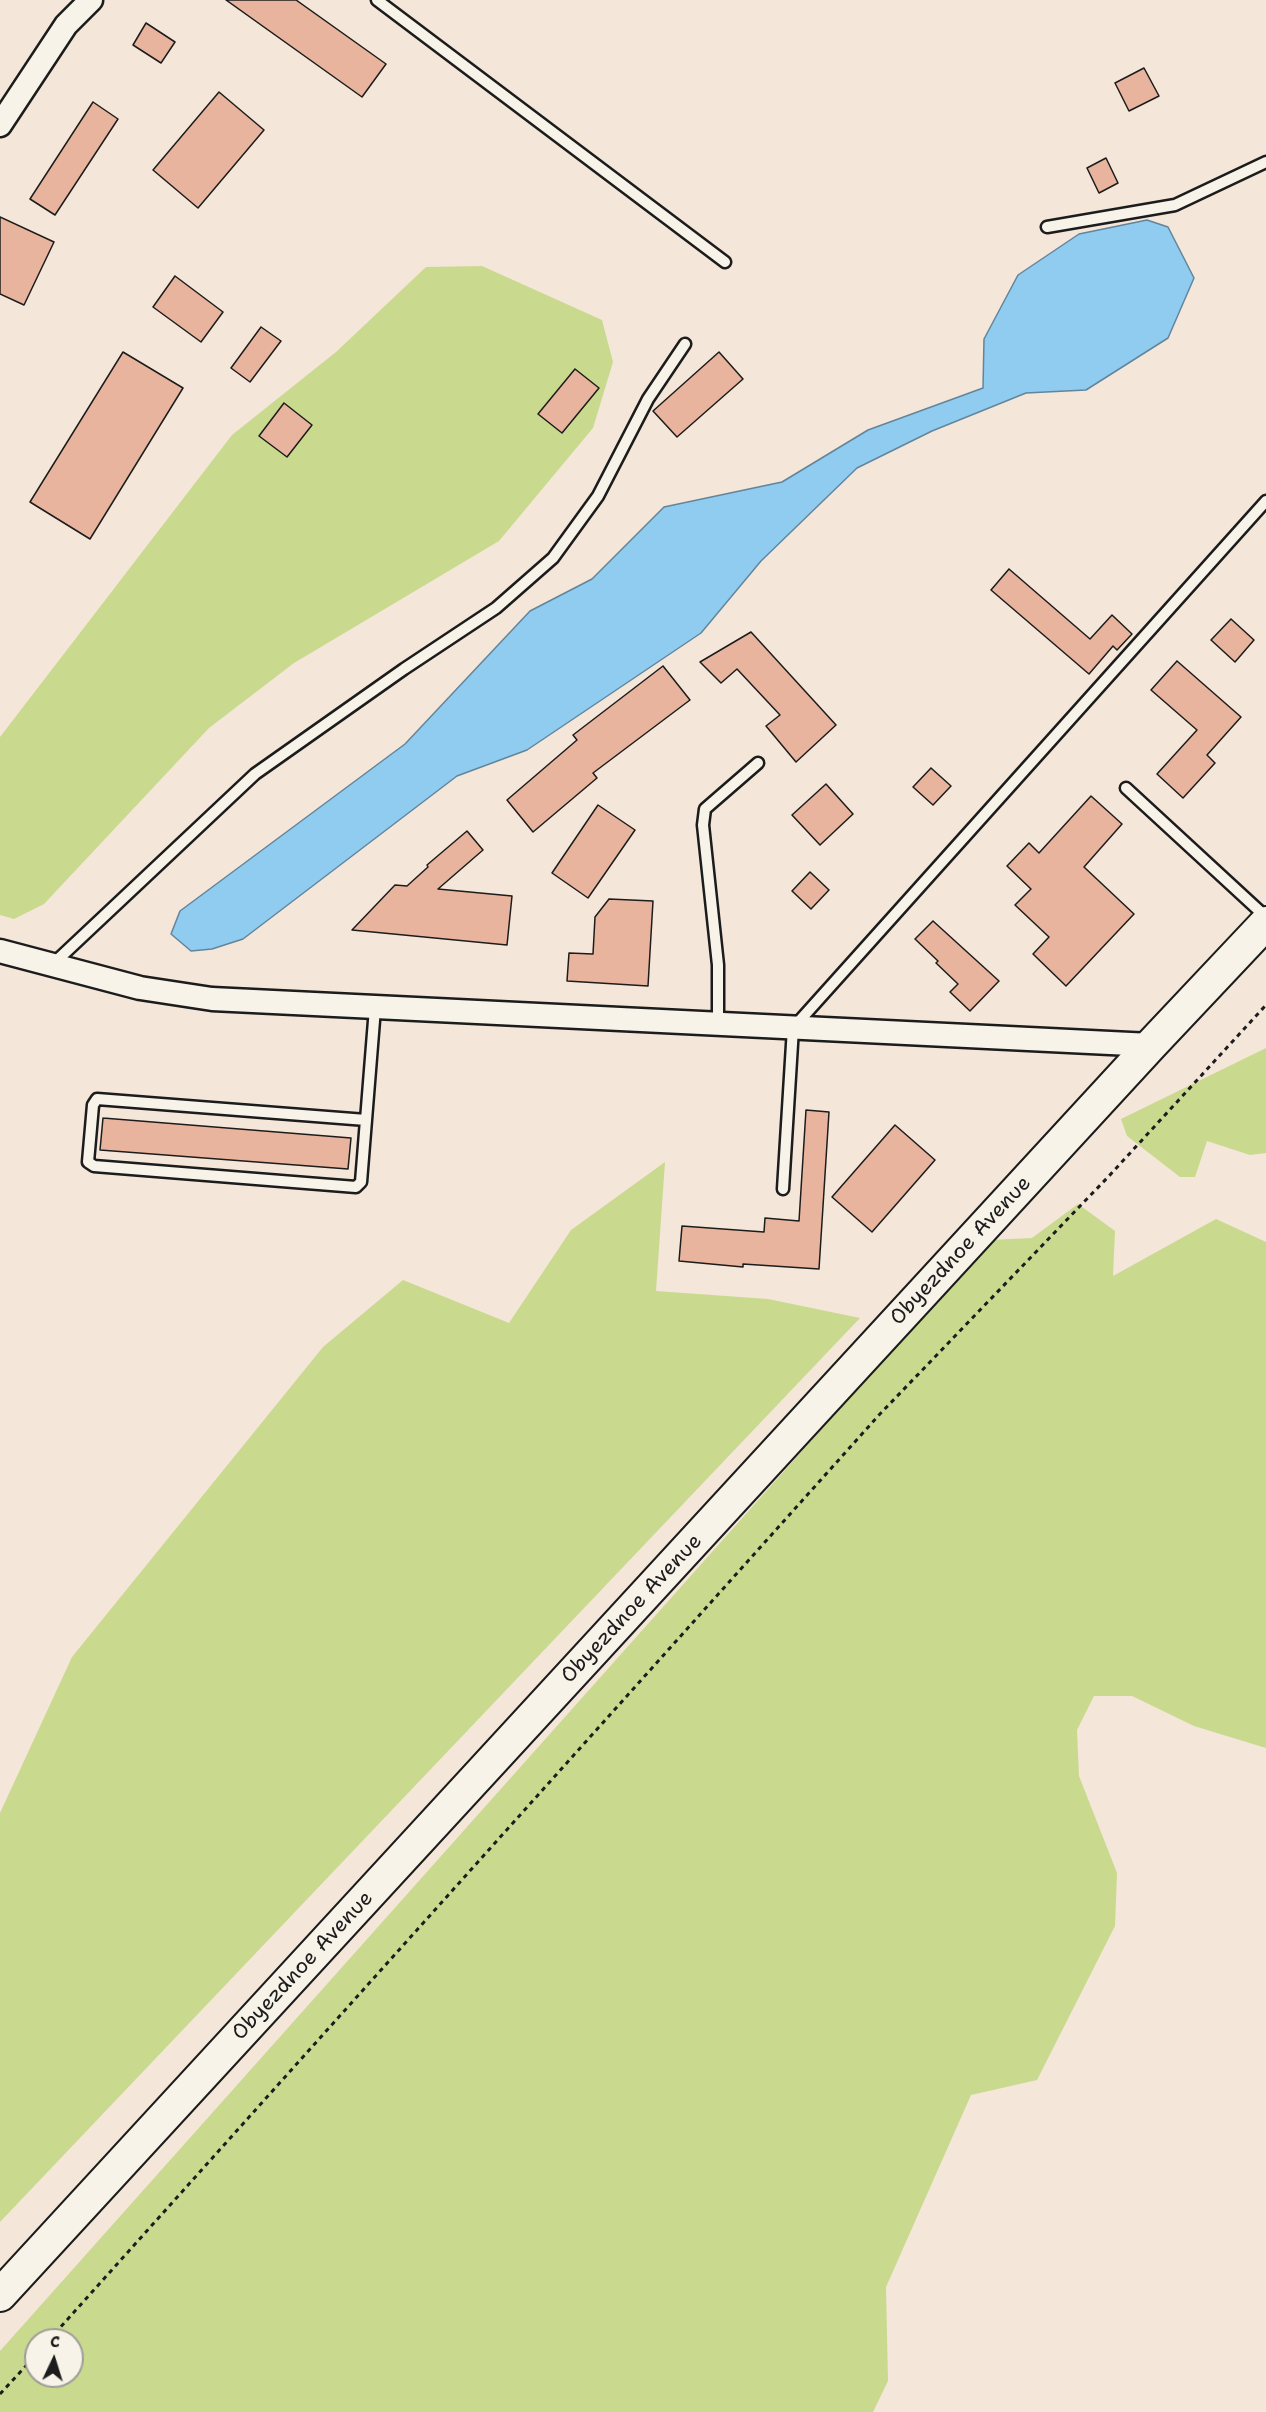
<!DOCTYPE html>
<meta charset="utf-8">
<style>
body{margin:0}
#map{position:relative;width:1266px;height:2412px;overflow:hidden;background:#f4e6d9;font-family:"Shantell Sans",sans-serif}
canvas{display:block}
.north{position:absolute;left:24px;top:2328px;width:60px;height:60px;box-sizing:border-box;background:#f7f3e8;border:2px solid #9f9d96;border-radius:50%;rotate:4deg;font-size:16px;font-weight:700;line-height:24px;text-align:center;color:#1c1c1c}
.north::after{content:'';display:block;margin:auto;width:21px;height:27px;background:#1c1c1c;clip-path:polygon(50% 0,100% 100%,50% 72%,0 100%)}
</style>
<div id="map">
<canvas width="1266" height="2412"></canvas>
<div class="north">С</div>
</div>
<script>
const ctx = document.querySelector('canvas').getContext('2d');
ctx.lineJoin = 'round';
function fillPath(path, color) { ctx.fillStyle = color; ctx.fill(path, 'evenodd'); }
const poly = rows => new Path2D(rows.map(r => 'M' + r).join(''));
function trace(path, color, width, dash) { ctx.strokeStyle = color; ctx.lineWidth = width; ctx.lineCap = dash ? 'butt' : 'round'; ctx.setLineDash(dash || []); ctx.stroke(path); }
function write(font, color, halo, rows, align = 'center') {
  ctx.font = font + ' "Shantell Sans",sans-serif'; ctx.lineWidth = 4.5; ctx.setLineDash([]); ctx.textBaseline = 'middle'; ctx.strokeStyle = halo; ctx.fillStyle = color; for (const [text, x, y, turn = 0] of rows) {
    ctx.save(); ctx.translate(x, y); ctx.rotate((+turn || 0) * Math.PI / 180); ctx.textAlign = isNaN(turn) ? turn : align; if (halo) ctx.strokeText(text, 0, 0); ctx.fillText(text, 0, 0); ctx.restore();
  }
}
const green = poly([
 [482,266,602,320,613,362,593,428,499,541,294,663,209,728,44,904,14,919,0,915,0,737,232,435,336,352,426,267],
 [1266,1048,1266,1153,1250,1155,1207,1141,1195,1177,1180,1177,1127,1136,1121,1119],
 [665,1162,656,1291,768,1299,860,1318,0,2222,0,1813,72,1657,323,1347,403,1280,509,1323,571,1230],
 [1078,1204,1115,1231,1113,1276,1216,1219,1266,1242,1266,1748,1194,1726,1132,1696,1094,1696,1077,1730,1079,1776,1117,1873,1115,1926,1037,2080,971,2095,886,2287,888,2381,873,2412,0,2412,0,2351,990,1240,1032,1238],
 [36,2340,72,2340,72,2376,36,2376]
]);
const water = poly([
 [1147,220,1168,227,1194,278,1168,338,1086,390,1026,393,932,431,857,468,761,561,701,633,527,750,457,776,243,939,212,949,191,951,171,934,180,911,405,744,530,611,592,579,664,507,782,482,868,430,983,388,984,339,1018,275,1079,234,1147,220]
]);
const building = poly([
 [226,0,296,0,386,64,362,97,226,0],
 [146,23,175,42,161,63,133,45,146,23],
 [1144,68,1159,96,1129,111,1115,83,1144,68],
 [219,92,264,130,198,208,153,170,219,92],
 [93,102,118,119,55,215,30,199,93,102],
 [1106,158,1118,183,1099,193,1087,168,1106,158],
 [0,217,54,242,24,305,0,294,0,217],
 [175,276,223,312,201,342,153,307,175,276],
 [261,327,281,341,250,382,231,368,261,327],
 [123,352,183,388,90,539,30,502,123,352],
 [719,352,743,379,677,437,653,411,719,352],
 [575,369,599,388,562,433,538,414,575,369],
 [284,403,312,425,287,457,259,436,284,403],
 [1009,569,1090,639,1112,615,1132,634,1117,650,1113,646,1089,674,991,590,1009,569],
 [1231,619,1254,640,1235,662,1211,640,1231,619],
 [751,632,836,725,796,762,766,726,780,715,737,669,721,683,700,662,751,632],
 [1177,661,1241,717,1207,755,1215,763,1183,798,1157,774,1197,730,1151,690,1177,661],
 [663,666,690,700,593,773,597,778,533,832,507,800,577,740,573,735,663,666],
 [931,768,951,786,933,805,913,787,931,768],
 [826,784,853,814,820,845,792,815,826,784],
 [1091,796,1122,824,1084,867,1134,914,1066,986,1033,954,1049,937,1015,905,1031,889,1007,866,1029,843,1039,853,1091,796],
 [598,805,635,830,588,898,552,873,598,805],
 [467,831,483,850,438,889,512,896,507,945,352,930,395,885,407,886,428,867,427,865,467,831],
 [810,872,829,890,811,909,792,891,810,872],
 [609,899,653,901,648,986,567,981,569,953,593,954,595,917,609,899],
 [933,921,999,981,970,1011,950,992,958,984,936,963,938,961,915,939,933,921],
 [806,1110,829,1112,819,1269,743,1264,743,1267,679,1261,682,1226,764,1232,765,1218,799,1221,806,1110],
 [103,1118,351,1138,348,1169,100,1150,103,1118],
 [895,1125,935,1160,872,1232,832,1197,895,1125]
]);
const path = poly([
 [49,2340,879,1415,1109,1176,1266,1005],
 [0,2394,36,2355]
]);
const lane = poly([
 [377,0,725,262],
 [1047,227,1175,205,1266,162],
 [1126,788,1266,917],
 [52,965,255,774,404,669,496,608,553,558,598,496,648,399,685,344],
 [718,1025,718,965,703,825,705,809,758,763],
 [366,1120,97,1099,93,1105,88,1162,94,1166,356,1187,361,1182,366,1120,375,1008],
 [783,1189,793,1028,1266,501]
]);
const street = poly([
 [0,125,66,25,91,0],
 [0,951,140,988,212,999,1151,1045]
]);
const secondary = poly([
 [0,2295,1151,1045,1266,923]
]);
const streetNames = [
 ["Obyezdnoe Avenue",961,1251,-47],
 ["Obyezdnoe Avenue",632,1609,-47],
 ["Obyezdnoe Avenue",303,1966,-47]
];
fillPath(green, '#c9da8f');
fillPath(water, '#90cbf0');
trace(water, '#62859b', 1.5);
fillPath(building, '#e9b49e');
trace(building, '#1c1c1c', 1.5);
trace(lane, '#1c1c1c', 15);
trace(street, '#1c1c1c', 27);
trace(secondary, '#1c1c1c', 36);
trace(path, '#1c1c1c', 3, [4.5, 4.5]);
trace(lane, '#f7f3e8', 10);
trace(street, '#f7f3e8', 22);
trace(secondary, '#f7f3e8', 32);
write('21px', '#1c1c1c', '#f7f3e8', streetNames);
</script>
